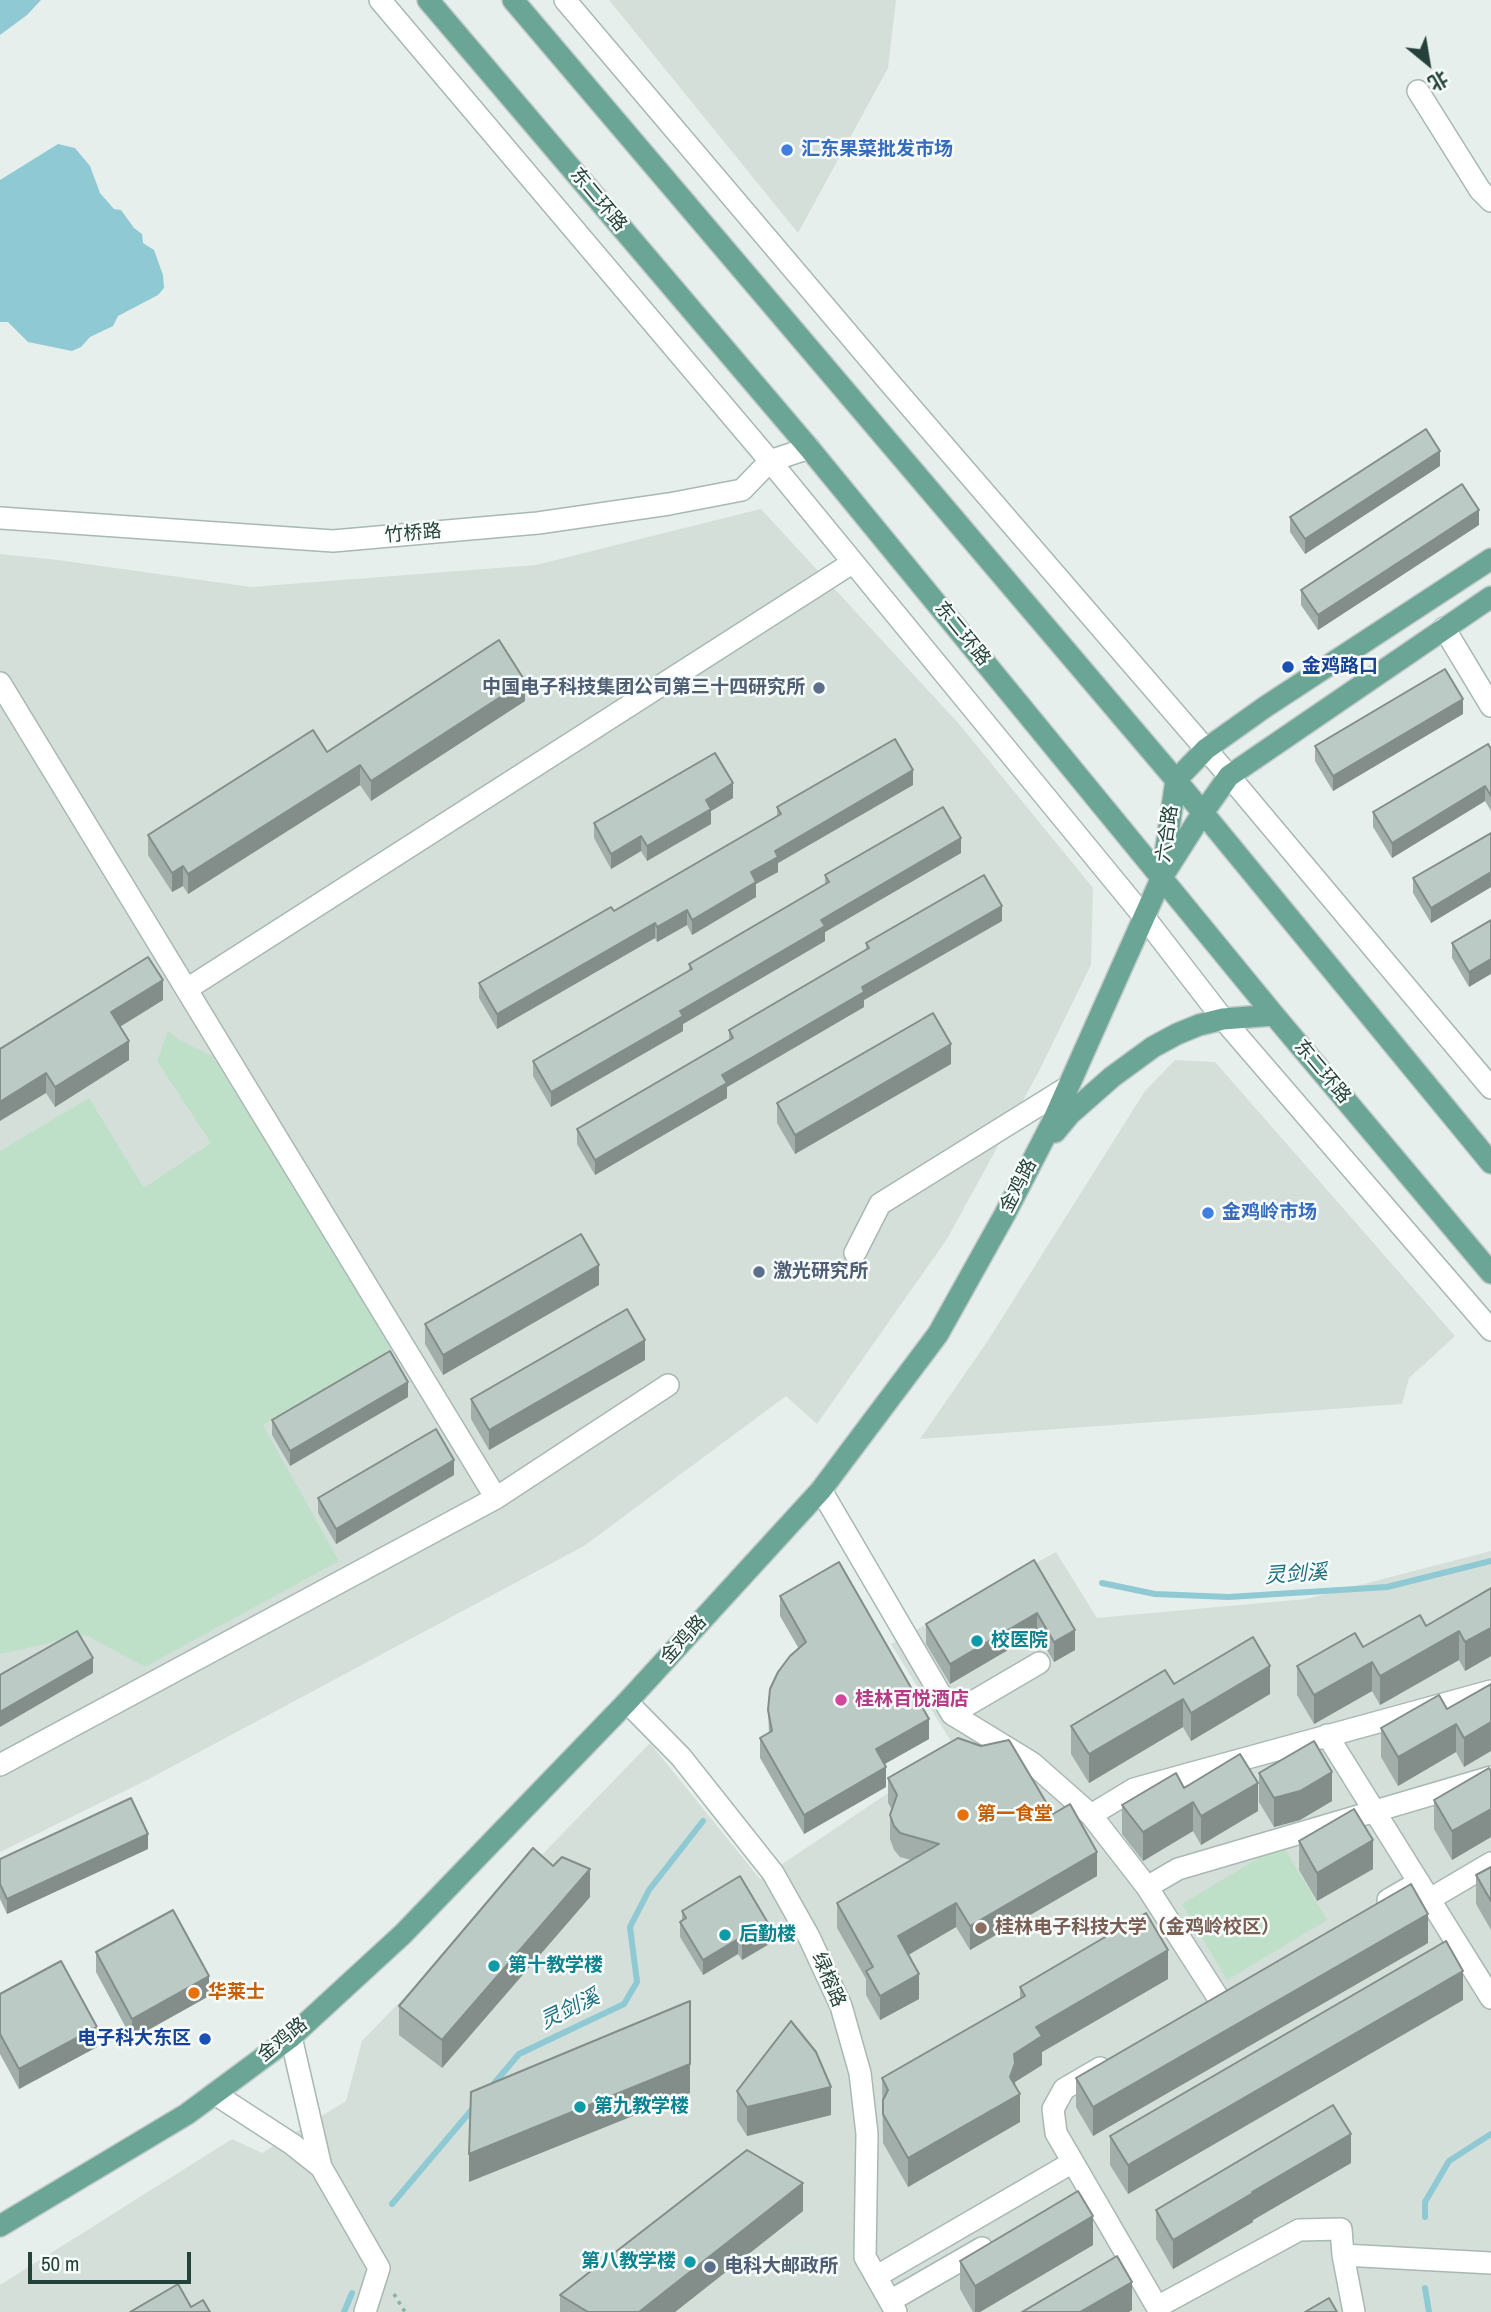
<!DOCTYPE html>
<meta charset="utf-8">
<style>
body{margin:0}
#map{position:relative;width:1491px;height:2312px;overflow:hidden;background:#e6efeb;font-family:"Archivo Narrow","Noto Sans SC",sans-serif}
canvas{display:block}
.north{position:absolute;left:1393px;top:28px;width:70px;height:70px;-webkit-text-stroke:5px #f7fbf9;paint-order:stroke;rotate:150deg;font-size:19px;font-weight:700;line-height:28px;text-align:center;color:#24423a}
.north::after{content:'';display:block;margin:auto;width:24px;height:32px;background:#24423a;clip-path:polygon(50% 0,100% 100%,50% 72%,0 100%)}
.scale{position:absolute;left:28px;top:2252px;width:163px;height:32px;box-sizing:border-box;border:4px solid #24423a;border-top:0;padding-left:9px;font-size:21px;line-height:24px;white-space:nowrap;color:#24423a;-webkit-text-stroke:5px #f7fbf9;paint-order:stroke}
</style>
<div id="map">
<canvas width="1491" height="2312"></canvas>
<div class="north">北</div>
<div class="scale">50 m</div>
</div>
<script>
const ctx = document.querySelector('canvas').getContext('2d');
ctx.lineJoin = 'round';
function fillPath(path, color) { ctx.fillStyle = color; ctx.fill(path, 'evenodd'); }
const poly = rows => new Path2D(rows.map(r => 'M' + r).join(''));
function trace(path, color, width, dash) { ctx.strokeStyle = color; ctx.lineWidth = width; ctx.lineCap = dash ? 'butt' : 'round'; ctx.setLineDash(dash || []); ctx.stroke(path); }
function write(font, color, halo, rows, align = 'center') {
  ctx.font = font + ' "Archivo Narrow","Noto Sans SC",sans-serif'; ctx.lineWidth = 5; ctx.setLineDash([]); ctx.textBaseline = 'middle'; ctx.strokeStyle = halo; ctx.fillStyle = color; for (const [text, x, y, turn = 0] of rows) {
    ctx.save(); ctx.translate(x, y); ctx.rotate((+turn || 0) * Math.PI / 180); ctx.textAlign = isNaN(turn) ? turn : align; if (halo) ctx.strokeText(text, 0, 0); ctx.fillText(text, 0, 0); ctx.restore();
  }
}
const built = poly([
 [609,0,896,0,888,68,798,233],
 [761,509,959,724,1093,888,1091,965,1038,1073,947,1239,817,1424,786,1396,584,1546,147,1780,0,1852,0,554,58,560,251,587,536,565],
 [1175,1060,1215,1062,1455,1336,1409,1378,1402,1404,920,1439,987,1342,1145,1091],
 [1491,1551,1491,2312,0,2312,0,2285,232,2139,262,2153,346,2101,362,2041,650,1743,760,1879,955,1748,891,1644,1056,1552,1097,1618,1306,1599]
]);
const green = poly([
 [168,1031,181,1041,212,1056,395,1348,263,1425,339,1561,145,1667,86,1635,0,1654,0,1151,89,1098,144,1188,211,1143,157,1061],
 [1282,1844,1327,1920,1227,1980,1182,1904]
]);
const water = poly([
 [0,0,41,0,27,15,0,35],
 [58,144,75,148,90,166,100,193,114,209,121,210,134,228,142,234,143,243,154,250,163,275,164,288,158,295,118,316,113,326,90,337,81,347,72,351,28,342,8,322,0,322,0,180]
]);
const stream = poly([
 [1102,1583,1155,1594,1229,1597,1387,1587,1491,1561],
 [491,2087,519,2054,624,2004,637,1982,630,1927,649,1890,703,1821],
 [392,2204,475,2106],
 [1425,2217,1425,2202,1449,2161,1491,2134],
 [1425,2288,1429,2312],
 [344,2312,352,2293]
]);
const path = poly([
 [394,2294,405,2312]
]);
const minor = poly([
 [380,0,770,461,1145,918,1223,1019,1491,1330],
 [565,0,889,382,1229,776,1491,1088],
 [1418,91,1480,190,1491,201],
 [0,518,333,541,538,523,669,504,742,490,770,461,809,448],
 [1444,628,1491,706],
 [0,683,496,1498],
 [187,989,852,563],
 [855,1253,880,1204,1068,1087],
 [821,1490,952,1714,1032,1763,1091,1815,1147,1887,1219,1999],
 [627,1702,681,1757,773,1873,809,1937,841,2006,860,2073,867,2134,865,2257,896,2312],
 [952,1714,1039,1663],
 [1327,1735,1491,1998],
 [0,1765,496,1498,668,1385],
 [1091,1815,1134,1789,1491,1691],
 [1147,1887,1178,1869,1491,1777],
 [1430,1899,1491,1863],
 [1388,1900,1419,1882],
 [291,2037,321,2167,379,2268,365,2312],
 [1100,2068,1064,2089,1053,2109,1056,2133,1160,2312],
 [215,2094,292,2144,321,2167],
 [1343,2255,1491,2263],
 [877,2276,1073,2162],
 [890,2301,982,2248],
 [1157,2307,1299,2230,1341,2229,1343,2255,1354,2312]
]);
const major = poly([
 [428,0,809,448,1274,1015,1491,1273],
 [513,0,1176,780,1491,1163],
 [1163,868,1176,780,1206,749,1265,707,1491,559],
 [1055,1132,1070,1114,1112,1077,1153,1047,1177,1034,1199,1025,1223,1019,1274,1015],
 [0,2226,187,2114,291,2037,403,1934,627,1702,821,1490,938,1334,1005,1214,1053,1121,1162,877,1202,814,1229,776,1491,597]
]);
const wall = poly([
 [1440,466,1305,554,1290,532,1290,517],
 [1479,525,1318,630,1301,605,1301,590],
 [525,701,371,801,360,785,188,894,183,886,172,892,148,855,148,835,327,752],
 [1463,714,1333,791,1315,761,1315,746],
 [1491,749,1491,811,1485,801,1392,858,1373,827,1373,812],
 [913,785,778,863,778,872,756,884,756,897,692,935,687,925,657,942,655,938,497,1029,479,998,479,983,614,911,777,816,777,807],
 [733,798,711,811,711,824,647,861,641,851,611,869,594,838,594,823],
 [1491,833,1491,887,1431,923,1413,893,1413,878],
 [961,853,825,932,825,941,683,1024,683,1031,551,1107,533,1076,533,1061,689,971,689,964,825,884,825,875],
 [1491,920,1469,987,1452,958,1452,943],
 [1002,921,864,1000,864,1007,727,1087,727,1098,595,1175,577,1144,577,1129,729,1040,729,1030,866,950,866,943],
 [163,1000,120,1027,129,1060,55,1107,46,1093,0,1049],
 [951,1064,795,1154,777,1123,777,1103],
 [599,1285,443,1375,425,1344,425,1324],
 [645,1360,489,1450,471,1419,471,1399],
 [408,1397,290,1466,272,1435,272,1420],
 [454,1475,336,1544,318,1513,318,1498],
 [1034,1560,1075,1650,1054,1662,1037,1633,950,1684,926,1644,926,1624],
 [1491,1588,1491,1656,1465,1671,1459,1660,1380,1705,1372,1691,1314,1724,1297,1695,1297,1666,1363,1647,1426,1626],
 [780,1596,929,1739,884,1764,886,1787,804,1834,760,1758,760,1738,769,1733,768,1710,799,1649,780,1616],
 [1174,1684,1270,1694,1191,1741,1183,1727,1089,1783,1071,1754,1071,1726],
 [1491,1684,1464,1767,1456,1752,1398,1786,1381,1757,1381,1728,1447,1709],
 [1491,1771,1491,1837,1452,1860,1434,1829,1434,1800],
 [1259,1773,1332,1801,1300,1820,1274,1827,1259,1802],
 [888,1778,1053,1814,1097,1876,970,1950,956,1927,908,1955,919,1999,880,2020,866,1995,866,1979,837,1928,837,1903,911,1860,900,1857,894,1850,890,1839,890,1815,892,1810,888,1803],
 [1184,1788,1258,1811,1201,1845,1193,1831,1143,1861,1122,1834,1122,1805],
 [1299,1841,1373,1869,1317,1901,1299,1870],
 [148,1849,7,1914,0,1899,0,1859],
 [1491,1867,1491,1930,1476,1904,1476,1875],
 [590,1897,442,2068,399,2035,399,2006],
 [682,1911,771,1943,742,1960,738,1954,703,1975,680,1937,680,1922,682,1921],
 [1428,1943,1093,2136,1076,2107,1076,2078],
 [96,1952,209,1996,132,2039,96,1972],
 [1168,1979,1042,2052,1042,2065,1015,2082,1020,2122,908,2187,883,2143,882,2078,1020,2000,1020,1987],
 [0,1994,97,2047,19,2089,0,2054],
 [1463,2000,1128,2194,1110,2165,1110,2136],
 [737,2091,831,2115,747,2136,737,2120],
 [1351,2163,1253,2220,1253,2222,1173,2269,1156,2239,1156,2210],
 [803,2211,675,2312,560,2312,560,2295],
 [1093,2245,980,2312,973,2312,960,2289,960,2261]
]);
const shadedWall = poly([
 [1440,451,1440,466,1305,554,1305,539],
 [1479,510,1479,525,1318,630,1318,615],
 [525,681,525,701,371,801,371,781],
 [1463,699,1463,714,1333,791,1333,776],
 [360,765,360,785,188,894,188,874],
 [913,770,913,785,778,863,778,872,756,884,756,897,692,935,692,920,775,851],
 [733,783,733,798,711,811,711,824,647,861,647,846,706,800],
 [1485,786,1485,801,1392,858,1392,843],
 [641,836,641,851,611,869,611,854],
 [961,838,961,853,825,932,825,941,683,1024,683,1031,551,1107,551,1092,821,920],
 [183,866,183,886,172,892,172,873],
 [1491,872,1491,887,1431,923,1431,908],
 [1002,906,1002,921,864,1000,864,1007,727,1087,727,1098,595,1175,595,1160,722,1075,862,987],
 [687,910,687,925,657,942,657,927],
 [655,923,655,938,497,1029,497,1014],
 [1491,959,1491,974,1469,987,1469,972],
 [163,980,163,1000,111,1032,111,1012],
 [129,1041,129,1060,55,1107,55,1087],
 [951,1044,951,1064,795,1154,795,1135],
 [46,1073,46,1093,0,1121,0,1102],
 [599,1265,599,1285,443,1375,443,1355],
 [645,1340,645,1360,489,1450,489,1430],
 [408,1382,408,1397,290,1466,290,1451],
 [454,1460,454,1475,336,1544,336,1529],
 [1037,1613,1037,1633,950,1684,950,1664],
 [1491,1628,1491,1656,1465,1671,1465,1642],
 [1075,1630,1075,1650,1054,1662,1054,1642],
 [1459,1631,1459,1660,1380,1705,1380,1676],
 [93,1658,93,1673,0,1727,0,1712],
 [1372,1662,1372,1691,1314,1724,1314,1695],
 [1270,1666,1270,1694,1191,1741,1191,1713],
 [1183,1699,1183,1727,1089,1783,1089,1754],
 [929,1719,929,1739,876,1769,876,1749],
 [1491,1722,1491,1751,1464,1767,1464,1738],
 [1456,1724,1456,1752,1398,1786,1398,1757],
 [886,1767,886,1787,804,1834,804,1815],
 [1332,1772,1332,1801,1300,1820,1274,1827,1274,1798],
 [1258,1783,1258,1811,1201,1845,1201,1816],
 [1193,1802,1193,1831,1143,1861,1143,1832],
 [1491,1809,1491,1837,1452,1860,1452,1831],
 [148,1834,148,1849,7,1914,7,1899],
 [1373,1840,1373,1869,1317,1901,1317,1873],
 [1097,1852,1097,1876,970,1950,970,1926],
 [590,1869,590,1897,442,2068,442,2040],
 [956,1903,956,1927,898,1961,898,1936],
 [1428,1914,1428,1943,1093,2136,1093,2107],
 [771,1928,771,1943,742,1960,742,1945],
 [738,1939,738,1954,703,1975,703,1960],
 [1168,1950,1168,1979,1042,2052,1042,2065,1015,2082,1015,2092,1020,2094,1020,2122,908,2187,908,2158,1010,2077,1014,2054,1036,2027],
 [1463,1971,1463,2000,1128,2194,1128,2165],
 [919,1974,919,1999,880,2020,880,1996],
 [209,1976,209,1996,132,2039,132,2019],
 [690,2001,690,2093,469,2182,469,2154],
 [97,2027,97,2047,19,2089,19,2069],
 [831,2087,831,2115,747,2136,747,2107],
 [1351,2134,1351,2163,1253,2220,1253,2222,1173,2269,1173,2240,1252,2192],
 [803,2183,803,2211,675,2312,639,2312],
 [1093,2216,1093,2245,980,2312,975,2312,975,2286],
 [1132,2282,1132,2310,1129,2312,1080,2312]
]);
const building = poly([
 [1426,429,1440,451,1305,539,1290,517,1426,429],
 [1462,484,1479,510,1318,615,1301,590,1462,484],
 [499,640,525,681,371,781,360,765,188,874,183,866,172,873,148,835,313,730,327,752,499,640],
 [1445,669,1463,699,1333,776,1315,746,1445,669],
 [895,739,913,770,775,851,778,857,751,872,756,882,692,920,687,910,657,927,655,923,497,1014,479,983,611,907,614,911,781,814,777,807,895,739],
 [1488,744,1491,749,1491,796,1485,786,1392,843,1373,812,1488,744],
 [715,753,733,783,706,800,711,809,647,846,641,836,611,854,594,823,715,753],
 [943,807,961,838,821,920,825,926,680,1011,683,1016,551,1092,533,1061,692,969,689,964,829,882,825,875,943,807],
 [1491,833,1491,872,1431,908,1413,878,1491,833],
 [984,875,1002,906,862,987,864,992,722,1075,727,1083,595,1160,577,1129,733,1038,729,1030,869,948,866,943,984,875],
 [1491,920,1491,959,1469,972,1452,943,1491,920],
 [148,957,163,980,111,1012,129,1041,55,1087,46,1073,0,1102,0,1049,148,957],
 [933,1013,951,1044,795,1135,777,1103,933,1013],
 [581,1234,599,1265,443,1355,425,1324,581,1234],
 [627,1309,645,1340,489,1430,471,1399,627,1309],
 [390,1351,408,1382,290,1451,272,1420,390,1351],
 [436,1429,454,1460,336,1529,318,1498,436,1429],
 [1034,1560,1075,1630,1054,1642,1037,1613,950,1664,926,1624,1034,1560],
 [839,1562,929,1719,876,1749,886,1767,804,1815,760,1738,772,1731,768,1710,770,1689,778,1672,790,1656,806,1642,780,1596,839,1562],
 [1491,1588,1491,1628,1465,1642,1459,1631,1380,1676,1372,1662,1314,1695,1297,1666,1355,1633,1363,1647,1420,1615,1426,1626,1491,1588],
 [77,1631,93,1658,0,1712,0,1675,77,1631],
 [1253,1637,1270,1666,1191,1713,1183,1699,1089,1754,1071,1726,1165,1670,1174,1684,1253,1637],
 [1491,1684,1491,1722,1464,1738,1456,1724,1398,1757,1381,1728,1439,1695,1447,1709,1491,1684],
 [958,1738,981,1746,1009,1740,1053,1814,1070,1804,1097,1852,970,1926,956,1903,898,1936,919,1974,880,1996,866,1971,873,1967,837,1903,939,1844,900,1833,894,1826,890,1815,897,1795,888,1778,958,1738],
 [1314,1741,1332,1772,1300,1791,1274,1798,1259,1773,1314,1741],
 [1240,1754,1258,1783,1201,1816,1193,1802,1143,1832,1122,1805,1176,1773,1184,1788,1240,1754],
 [1489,1768,1491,1771,1491,1809,1452,1831,1434,1800,1489,1768],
 [131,1798,148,1834,7,1899,0,1884,0,1859,131,1798],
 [1354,1809,1373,1840,1317,1873,1299,1841,1354,1809],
 [533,1848,553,1866,562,1857,590,1869,442,2040,399,2006,533,1848],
 [1491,1867,1491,1901,1476,1875,1491,1867],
 [740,1876,771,1928,742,1945,738,1939,703,1960,680,1922,686,1918,682,1911,740,1876],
 [1411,1884,1428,1914,1093,2107,1076,2078,1411,1884],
 [173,1910,209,1976,132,2019,96,1952,173,1910],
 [1146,1913,1168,1950,1036,2027,1042,2036,1014,2054,1015,2063,1010,2077,1020,2094,908,2158,883,2114,883,2100,888,2090,882,2078,1025,1996,1020,1987,1146,1913],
 [1446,1941,1463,1971,1128,2165,1110,2136,1446,1941],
 [61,1961,97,2027,19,2069,0,2034,0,1994,61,1961],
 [690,2001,690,2064,469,2154,471,2092,690,2001],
 [791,2021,816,2052,831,2087,747,2107,737,2091,791,2021],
 [1333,2105,1351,2134,1252,2192,1253,2193,1173,2240,1156,2210,1333,2105],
 [747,2150,803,2183,639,2312,588,2312,560,2295,747,2150],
 [1078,2191,1093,2216,975,2286,960,2261,1078,2191],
 [1117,2256,1132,2282,1080,2312,1022,2312,1117,2256],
 [178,2284,191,2307,203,2300,210,2312,130,2312,178,2284],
 [1329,2298,1337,2312,1305,2312,1329,2298]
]);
const markers = [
 [787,150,7,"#3f7fe0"],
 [1288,667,7,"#1a4fb4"],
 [819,688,7,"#5c6f8a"],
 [1208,1213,7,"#3f7fe0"],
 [759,1272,7,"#5c6f8a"],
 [977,1641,7,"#0f9aa8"],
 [841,1700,7,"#d1479c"],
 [963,1815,7,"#e8710a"],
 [981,1928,7,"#8d6e63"],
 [725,1935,7,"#0f9aa8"],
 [494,1966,7,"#0f9aa8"],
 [194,1993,7,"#e8710a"],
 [205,2039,7,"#1a4fb4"],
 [580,2107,7,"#0f9aa8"],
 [690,2262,7,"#0f9aa8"],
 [710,2267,7,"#5c6f8a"]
];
const shopNames = [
 ["汇东果菜批发市场",801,150],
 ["金鸡岭市场",1222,1213]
];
const streetNames = [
 ["东二环路",598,200,50],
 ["竹桥路",413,534,-5],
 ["东二环路",962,634,51],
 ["六合路",1168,834,-82],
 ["东二环路",1322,1072,50],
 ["金鸡路",1019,1186,-63],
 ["金鸡路",684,1640,-48],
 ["绿榕路",828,1980,67],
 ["金鸡路",283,2040,-39]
];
const transitNames = [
 ["金鸡路口",1302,667],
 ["电子科大东区",191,2039,"right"]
];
const serviceNames = [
 ["中国电子科技集团公司第三十四研究所",805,688,"right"],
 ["激光研究所",773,1272],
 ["电科大邮政所",724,2267]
];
const cultureNames = [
 ["校医院",991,1641],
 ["后勤楼",739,1935],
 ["第十教学楼",508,1966],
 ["第九教学楼",594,2107],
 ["第八教学楼",676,2262,"right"]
];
const hotelNames = [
 ["桂林百悦酒店",855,1700]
];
const foodNames = [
 ["第一食堂",977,1815],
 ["华莱士",208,1993]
];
const educationNames = [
 ["桂林电子科技大学（金鸡岭校区）",995,1928]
];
const waterNames = [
 ["灵剑溪",1296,1575,-4],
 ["灵剑溪",570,2010,-26]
];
fillPath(built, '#d4dfda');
fillPath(green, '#bfe0c8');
fillPath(water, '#8ec9d4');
trace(stream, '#8ec9d4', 6);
trace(minor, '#a8b8b2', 24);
trace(major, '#c2cac8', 24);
trace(path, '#86b3a5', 3.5, [3.5, 5]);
trace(minor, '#fff', 21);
trace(major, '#6aa596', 21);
fillPath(wall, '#a1aea9');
fillPath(shadedWall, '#838d89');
fillPath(building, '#bbcac4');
trace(building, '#838d89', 2);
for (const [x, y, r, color] of markers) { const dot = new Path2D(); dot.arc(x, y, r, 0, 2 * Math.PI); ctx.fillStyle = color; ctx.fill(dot); trace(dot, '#f7fbf9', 2.5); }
write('bold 19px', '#366cbe', '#f7fbf9', shopNames, 'left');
write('19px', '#24423a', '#f7fbf9', streetNames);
write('bold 19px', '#164399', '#f7fbf9', transitNames, 'left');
write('bold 19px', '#4e5e75', '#f7fbf9', serviceNames, 'left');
write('bold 19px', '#0d838f', '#f7fbf9', cultureNames, 'left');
write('bold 19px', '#b23c85', '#f7fbf9', hotelNames, 'left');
write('bold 19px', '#c56008', '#f7fbf9', foodNames, 'left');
write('bold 19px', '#785e54', '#f7fbf9', educationNames, 'left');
write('italic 21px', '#1c6f80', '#f7fbf9', waterNames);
</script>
